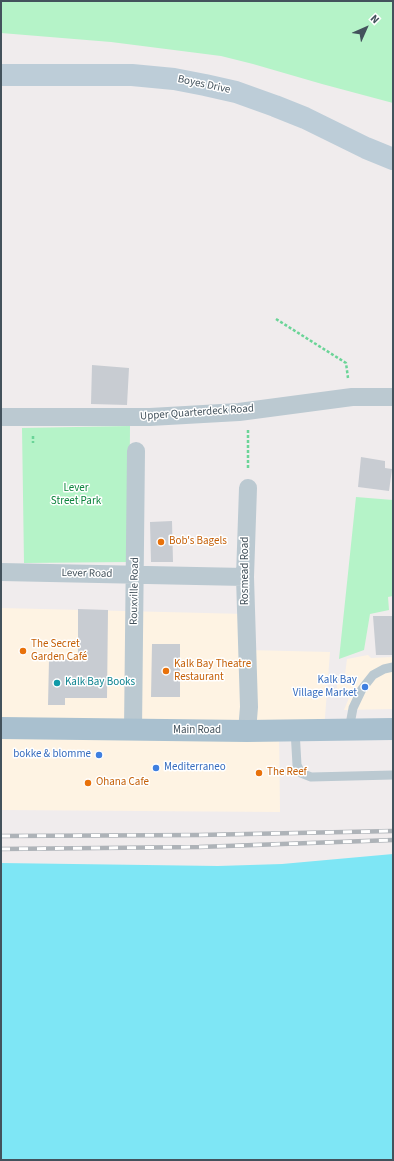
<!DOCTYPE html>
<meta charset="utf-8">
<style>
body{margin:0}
#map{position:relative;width:394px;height:1161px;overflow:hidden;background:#f0eced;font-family:"Source Sans 3",sans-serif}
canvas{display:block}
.frame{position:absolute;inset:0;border:2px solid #43525c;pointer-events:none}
.north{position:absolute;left:346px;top:8px;width:40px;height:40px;-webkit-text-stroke:3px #fff;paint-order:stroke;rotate:45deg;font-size:11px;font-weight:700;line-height:16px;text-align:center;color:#43525c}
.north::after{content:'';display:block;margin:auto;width:14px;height:18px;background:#43525c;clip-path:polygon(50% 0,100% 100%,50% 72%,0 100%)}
</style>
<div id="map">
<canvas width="394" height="1161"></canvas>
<div class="frame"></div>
<div class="north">N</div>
</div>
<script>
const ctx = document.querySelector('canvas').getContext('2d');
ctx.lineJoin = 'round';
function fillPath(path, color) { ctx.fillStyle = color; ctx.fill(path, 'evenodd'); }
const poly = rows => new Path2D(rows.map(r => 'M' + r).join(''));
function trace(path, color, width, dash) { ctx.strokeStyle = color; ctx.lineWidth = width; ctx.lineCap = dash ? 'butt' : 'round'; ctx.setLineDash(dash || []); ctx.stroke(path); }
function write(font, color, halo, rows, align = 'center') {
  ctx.font = font + ' "Source Sans 3",sans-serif'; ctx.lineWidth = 3; ctx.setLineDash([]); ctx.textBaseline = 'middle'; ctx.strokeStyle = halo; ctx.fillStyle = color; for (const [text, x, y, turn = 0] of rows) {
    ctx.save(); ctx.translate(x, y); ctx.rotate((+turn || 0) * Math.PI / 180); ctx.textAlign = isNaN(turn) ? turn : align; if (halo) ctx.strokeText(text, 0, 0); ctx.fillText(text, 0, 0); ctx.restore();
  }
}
const commercial = poly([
 [1,608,246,614,247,650,330,652,324,730,279,731,280,812,1,810],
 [368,655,371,658,393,657,393,709,344,710,351,693,337,693,337,681,344,682,347,659]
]);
const green = poly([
 [1,1,393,1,393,103,322,84,253,64,221,56,111,42,1,33],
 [130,426,129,562,24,563,22,428],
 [356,497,393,500,393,596,388,597,389,610,370,614,364,650,339,659]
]);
const water = poly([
 [393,854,393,1160,1,1160,1,863,218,866,282,864]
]);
const building = poly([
 [92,365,129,368,127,405,91,404],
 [361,457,385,461,385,468,392,469,389,491,358,487],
 [172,521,173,562,151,562,150,522],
 [78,609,108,610,107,698,65,698,65,705,48,705,49,660,78,659],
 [373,616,393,616,393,655,376,655],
 [152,644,180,644,180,697,151,697]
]);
const path = poly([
 [276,319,346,363,348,378],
 [248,430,248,469],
 [33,436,33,443]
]);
const lane = poly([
 [295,730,297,765,301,773,311,777,393,775],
 [349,730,353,708,362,689,373,675,384,669,393,667]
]);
const street = poly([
 [1,417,150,417,239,412,352,397,393,397],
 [1,572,245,577],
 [133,730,136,451],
 [247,731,249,707,245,577,248,488]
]);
const secondary = poly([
 [1,75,132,75,174,79,205,85,236,92,275,106,305,118,366,148,393,159]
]);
const primary = poly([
 [1,728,247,731,393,729]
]);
const rail = poly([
 [1,836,199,835,393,831],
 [1,849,199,847,393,840]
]);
const markers = [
 [161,542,4,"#e8710a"],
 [23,651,4,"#e8710a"],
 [166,671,4,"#e8710a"],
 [57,683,4,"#0f9aa8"],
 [365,687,4,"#3f7fe0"],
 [99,755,4,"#3f7fe0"],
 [156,768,4,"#3f7fe0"],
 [259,773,4,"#e8710a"],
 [88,783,4,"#e8710a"]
];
const streetNames = [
 ["Boyes Drive",204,85,12],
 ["Upper Quarterdeck Road",197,413,-4],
 ["Rosmead Road",246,571,-90],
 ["Lever Road",87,574,1],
 ["Rouxville Road",135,591,-89],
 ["Main Road",197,731]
];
const parkNames = [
 ["Lever",76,489],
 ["Street Park",76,502]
];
const foodNames = [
 ["Bob's Bagels",169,542],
 ["The Secret",31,645],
 ["Garden Café",31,658],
 ["Kalk Bay Theatre",174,665],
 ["Restaurant",174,678],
 ["The Reef",267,773],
 ["Ohana Cafe",96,783]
];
const shopNames = [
 ["Kalk Bay",357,681],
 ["Village Market",357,694],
 ["bokke & blomme",91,755],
 ["Mediterraneo",164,768,"left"]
];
const cultureNames = [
 ["Kalk Bay Books",65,683]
];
fillPath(commercial, '#fef3e3');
fillPath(green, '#b5f3c8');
fillPath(water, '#7ee6f5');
fillPath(building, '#c8ccd2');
trace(path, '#6ad497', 2.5, [3, 2]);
trace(lane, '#bbc9d1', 9);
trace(street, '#bbc9d1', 18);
trace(secondary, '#bdcdd8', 22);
trace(primary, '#a9c0cf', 22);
trace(rail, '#aeb3b8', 4.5);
trace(rail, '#fff', 3, [9]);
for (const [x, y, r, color] of markers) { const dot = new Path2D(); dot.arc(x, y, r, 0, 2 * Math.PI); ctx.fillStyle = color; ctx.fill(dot); trace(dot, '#fff', 1.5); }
write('11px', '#43525c', '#fff', streetNames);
write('11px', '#0d843e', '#fff', parkNames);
write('11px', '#c56008', '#fff', foodNames, 'left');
write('11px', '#366cbe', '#fff', shopNames, 'right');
write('11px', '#0d838f', '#fff', cultureNames, 'left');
</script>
